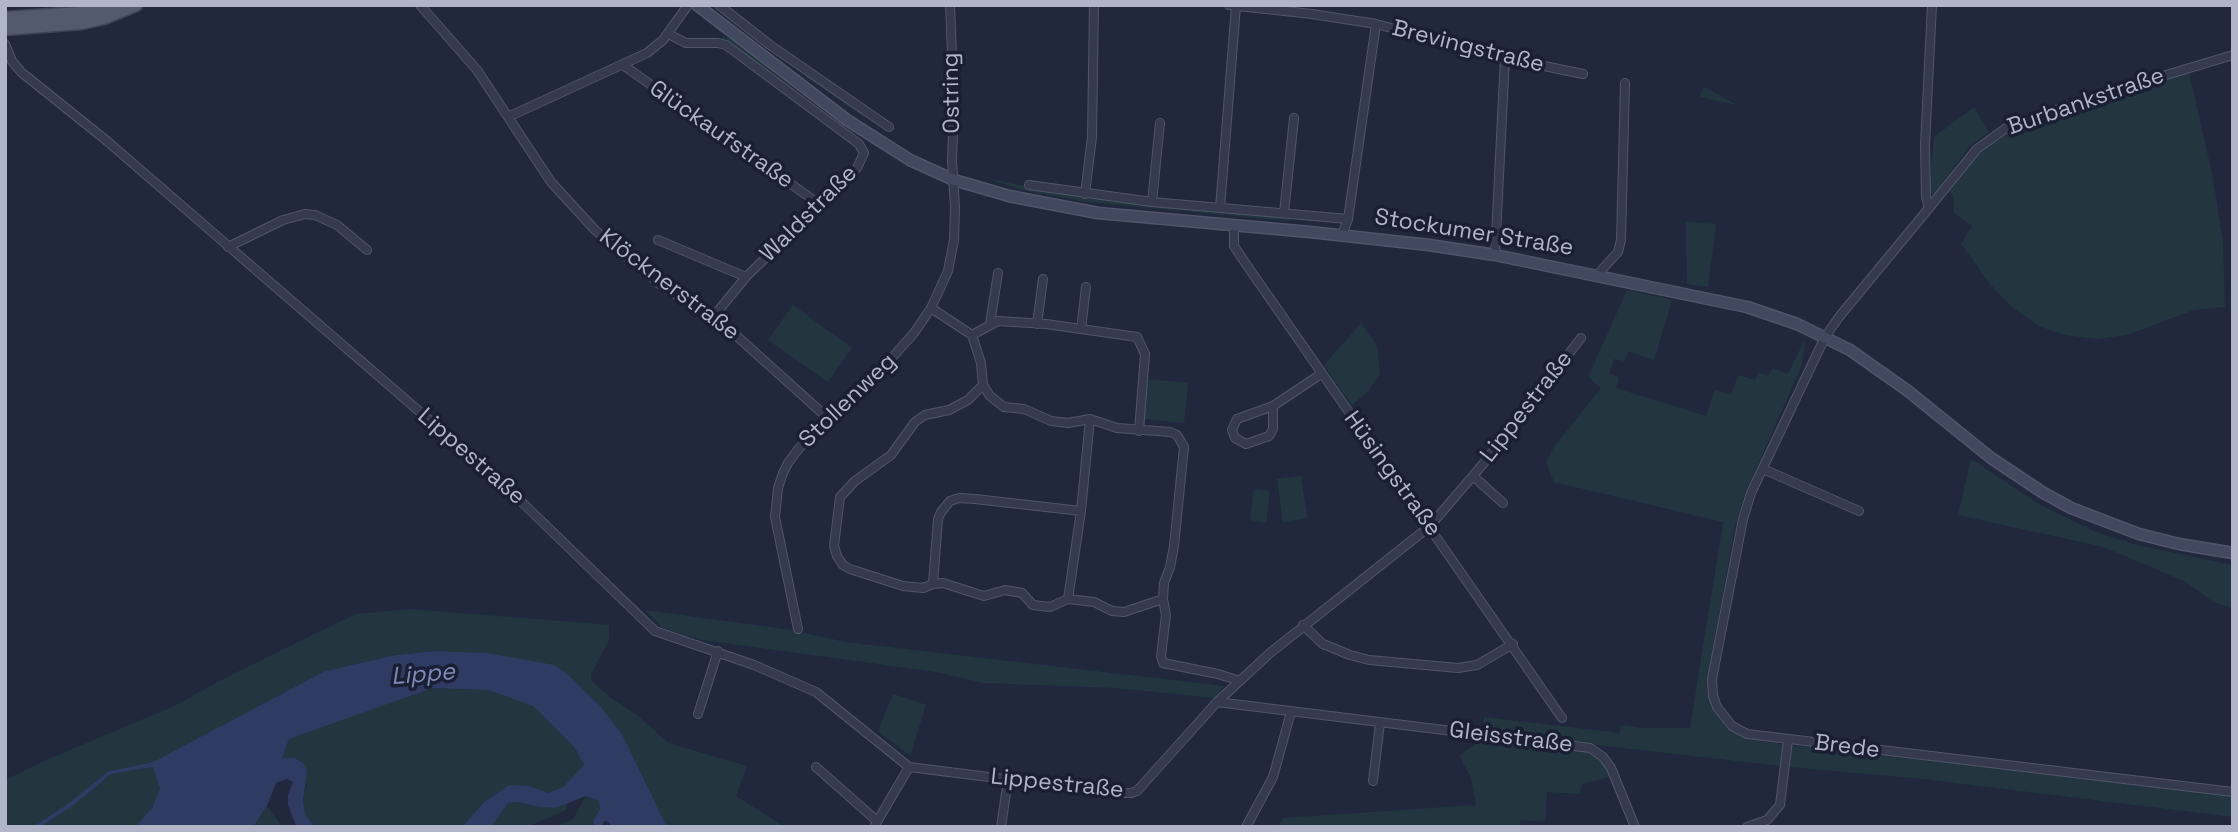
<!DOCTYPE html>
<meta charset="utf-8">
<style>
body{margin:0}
#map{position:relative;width:2238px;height:832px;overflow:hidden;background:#21283e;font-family:"Space Grotesk",sans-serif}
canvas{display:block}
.frame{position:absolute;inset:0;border:7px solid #b1b5c9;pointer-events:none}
</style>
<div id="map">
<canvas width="2238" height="832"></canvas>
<div class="frame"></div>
</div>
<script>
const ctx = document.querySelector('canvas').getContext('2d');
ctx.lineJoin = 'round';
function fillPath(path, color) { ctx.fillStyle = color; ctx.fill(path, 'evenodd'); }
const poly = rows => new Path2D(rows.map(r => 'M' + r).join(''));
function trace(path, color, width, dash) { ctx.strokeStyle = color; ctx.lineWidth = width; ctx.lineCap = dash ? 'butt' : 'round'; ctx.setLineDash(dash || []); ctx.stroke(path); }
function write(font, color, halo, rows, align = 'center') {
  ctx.font = font + ' "Space Grotesk",sans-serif'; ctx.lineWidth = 7; ctx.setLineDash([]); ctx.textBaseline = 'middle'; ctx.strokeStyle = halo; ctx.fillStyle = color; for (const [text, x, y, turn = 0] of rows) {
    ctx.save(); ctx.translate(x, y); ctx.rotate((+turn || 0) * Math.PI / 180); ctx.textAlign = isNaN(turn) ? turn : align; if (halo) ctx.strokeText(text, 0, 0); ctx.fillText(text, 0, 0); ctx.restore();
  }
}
const green = poly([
 [723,36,737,43,790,85,788,87,722,39],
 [2189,72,2213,178,2223,242,2225,307,2194,310,2127,335,2097,339,2064,335,2039,326,2012,307,1990,284,1961,244,1972,226,1953,212,1954,199,1950,191,1982,151,2004,134,2111,96],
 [807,74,885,129,852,109,805,76],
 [1704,87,1737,105,1700,97],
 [1974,107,1989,132,1969,146,1935,194,1932,194,1929,192,1934,137],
 [989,179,1082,197,1290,219,1290,221,1086,202,1022,190],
 [1686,222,1716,224,1708,287,1687,284],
 [1627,290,1672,300,1654,360,1628,351,1624,361,1614,359,1609,374,1619,377,1616,388,1706,416,1715,390,1731,395,1738,375,1755,380,1758,372,1768,376,1772,368,1788,374,1804,341,1805,344,1801,367,1744,496,1734,530,1708,679,1709,696,1713,708,1727,728,1745,739,1779,744,2233,795,2233,817,1924,779,1790,767,1483,732,1484,717,1619,733,1621,725,1642,728,1690,728,1723,522,1554,482,1546,462,1554,447,1601,388,1588,377],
 [793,305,852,348,828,382,768,340],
 [1361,323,1377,346,1380,373,1368,391,1352,405,1324,365],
 [1147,379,1188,383,1184,423,1143,419],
 [1971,459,2037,503,2096,532,2137,545,2233,565,2233,608,2213,602,2186,582,2104,547,1958,515],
 [1301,476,1307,518,1283,522,1277,479],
 [1254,489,1270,491,1266,523,1250,520],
 [410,609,609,625,609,640,591,674,591,680,611,698,636,714,668,743,747,766,736,796,780,824,782,827,667,827,622,734,600,706,487,653,436,651,396,655,325,671,153,762,109,771,69,803,33,827,5,827,5,780,51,758,172,707,229,676,356,614],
 [645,610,791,630,845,642,1224,686,1214,698,1117,688,984,683,936,672,703,640,664,629],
 [433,688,488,690,533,706,575,748,584,765,563,787,549,793,529,786,483,803,462,827,315,827,305,815,303,801,306,785,282,759,289,739],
 [893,694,926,705,910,756,878,731],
 [1482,739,1584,751,1596,757,1613,776,1582,784,1580,794,1547,792,1545,822,1520,820,1519,827,1278,827,1283,818,1476,805,1471,777,1459,756],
 [154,767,160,789,152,808,135,827,40,827,70,808,111,774],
 [586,796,599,801,600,809,593,821,594,827,556,827,573,819],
 [519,802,539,807,555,808,568,802,566,810,527,827,491,827,508,803],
 [267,806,283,827,253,827]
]);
const water = poly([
 [436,651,487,653,554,665,565,672,600,706,622,734,667,827,612,827,609,822,604,821,601,827,594,827,593,821,600,809,599,801,586,796,555,808,539,807,519,802,508,803,491,827,462,827,483,803,509,785,529,786,549,793,563,787,584,765,575,748,533,706,488,690,433,688,289,739,282,758,294,758,303,763,307,770,303,801,305,815,315,827,296,826,288,805,288,795,293,782,287,779,276,783,267,806,253,827,135,827,152,808,160,789,153,767,111,774,70,808,40,827,33,827,69,803,109,771,153,762,325,671,396,655]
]);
const minor = poly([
 [420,5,477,70,551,182,595,230,658,283,730,330,830,420],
 [719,5,770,45,889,127],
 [1229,5,1312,14,1376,24,1505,58,1583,74],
 [1932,5,1925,145,1926,197,1929,208,1839,317,1825,337,1751,493,1743,519,1712,679,1713,696,1717,707,1732,726,1747,734,2233,792],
 [668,34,686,43,718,43,726,45,859,144,864,153,857,168,746,277,713,317],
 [5,44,12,61,21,72,107,141,502,483,655,631,754,665,816,692,909,767,1116,793,1131,793,1137,791,1217,702,1270,653,1430,526,1483,464,1581,338],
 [623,65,819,204],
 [508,117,647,53,663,40,688,5],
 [1029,185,1152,202,1348,219],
 [1085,194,1092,137,1094,5],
 [1152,202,1160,123],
 [1220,208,1236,6],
 [1929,208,1977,149,2006,128,2086,99,2233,55],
 [1284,213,1294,118],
 [1234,225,1234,246,1248,267,1562,718],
 [1342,235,1348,219,1376,24],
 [658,240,746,277],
 [228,247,283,220,305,214,315,215,337,225,367,250],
 [1495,255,1505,58],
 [1598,274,1618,252,1621,240,1625,83],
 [931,308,972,335,981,363,983,385],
 [990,324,998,273],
 [1037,324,1043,279],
 [1081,329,1086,287],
 [972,335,998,321,1046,324,1137,337,1145,354,1139,431],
 [1273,406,1273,429,1269,436,1246,444,1235,438,1232,430,1237,419,1273,406,1321,374],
 [1763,469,1859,511],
 [1473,476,1503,503],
 [933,584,938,519,941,512,950,501,959,498,975,499,1081,511],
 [1068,599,1081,511,1090,419],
 [1163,599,1164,583,1170,567,1174,546,1184,447,1177,435,1170,432,1117,428,1090,419,1068,423,1051,421,1024,409,1004,407,990,396,983,385,968,400,949,410,925,415,915,422,891,455,855,481,840,497,834,546,837,556,843,565,850,569,903,586,923,588,933,584,943,583,984,596,1005,590,1022,593,1033,605,1050,607,1068,599,1094,602,1112,611,1124,612,1163,599,1166,615,1161,656,1163,663,1218,674,1240,681],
 [1303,625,1323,644,1350,655,1369,660,1458,668,1477,665,1513,644],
 [798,629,775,517,778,488,783,473,788,463,800,447,880,371,914,333,931,308,948,271,954,240,955,207,952,161,954,102,950,5],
 [1217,702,1590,748,1603,757,1611,768,1635,827],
 [698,714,718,651],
 [816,767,877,821],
 [1373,781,1380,723],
 [874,827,909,767],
 [1001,827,1008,780],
 [1246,827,1273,777,1291,712],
 [1747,827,1767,820,1780,805,1788,740]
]);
const secondary = poly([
 [697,5,847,120,910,160,954,180,1009,196,1098,213,1310,232,1429,245,1495,255,1747,307,1797,324,1850,350,1908,391,1991,458,2042,492,2071,508,2139,534,2179,544,2233,553]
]);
const primary = poly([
 [5,18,80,13,111,5],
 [5,29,82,23,104,18,136,5]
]);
const streetNames = [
 ["Brevingstraße",1468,47,14],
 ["Ostring",952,93,-91],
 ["Burbankstraße",2086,102,-19],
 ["Glückaufstraße",721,135,35],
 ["Waldstraße",809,214,-45],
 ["Stockumer Straße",1474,233,9],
 ["Klöcknerstraße",669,285,37],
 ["Stollenweg",848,401,-44],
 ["Lippestraße",1527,407,-52],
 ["Lippestraße",471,457,41],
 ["Hüsingstraße",1392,474,54],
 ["Gleisstraße",1511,738,7],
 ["Brede",1847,747,7],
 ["Lippestraße",1057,784,6]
];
const waterNames = [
 ["Lippe",423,675,-5]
];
fillPath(green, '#23363f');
fillPath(water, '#303b63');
trace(minor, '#505569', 10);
trace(secondary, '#505569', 13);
trace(primary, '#3e4357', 15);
trace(minor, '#353a4e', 8);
trace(secondary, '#434861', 10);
trace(primary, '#53596e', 12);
write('23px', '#b1b5c9', '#1a1f33', streetNames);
write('italic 24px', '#7e8bb8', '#1a1f33', waterNames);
</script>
